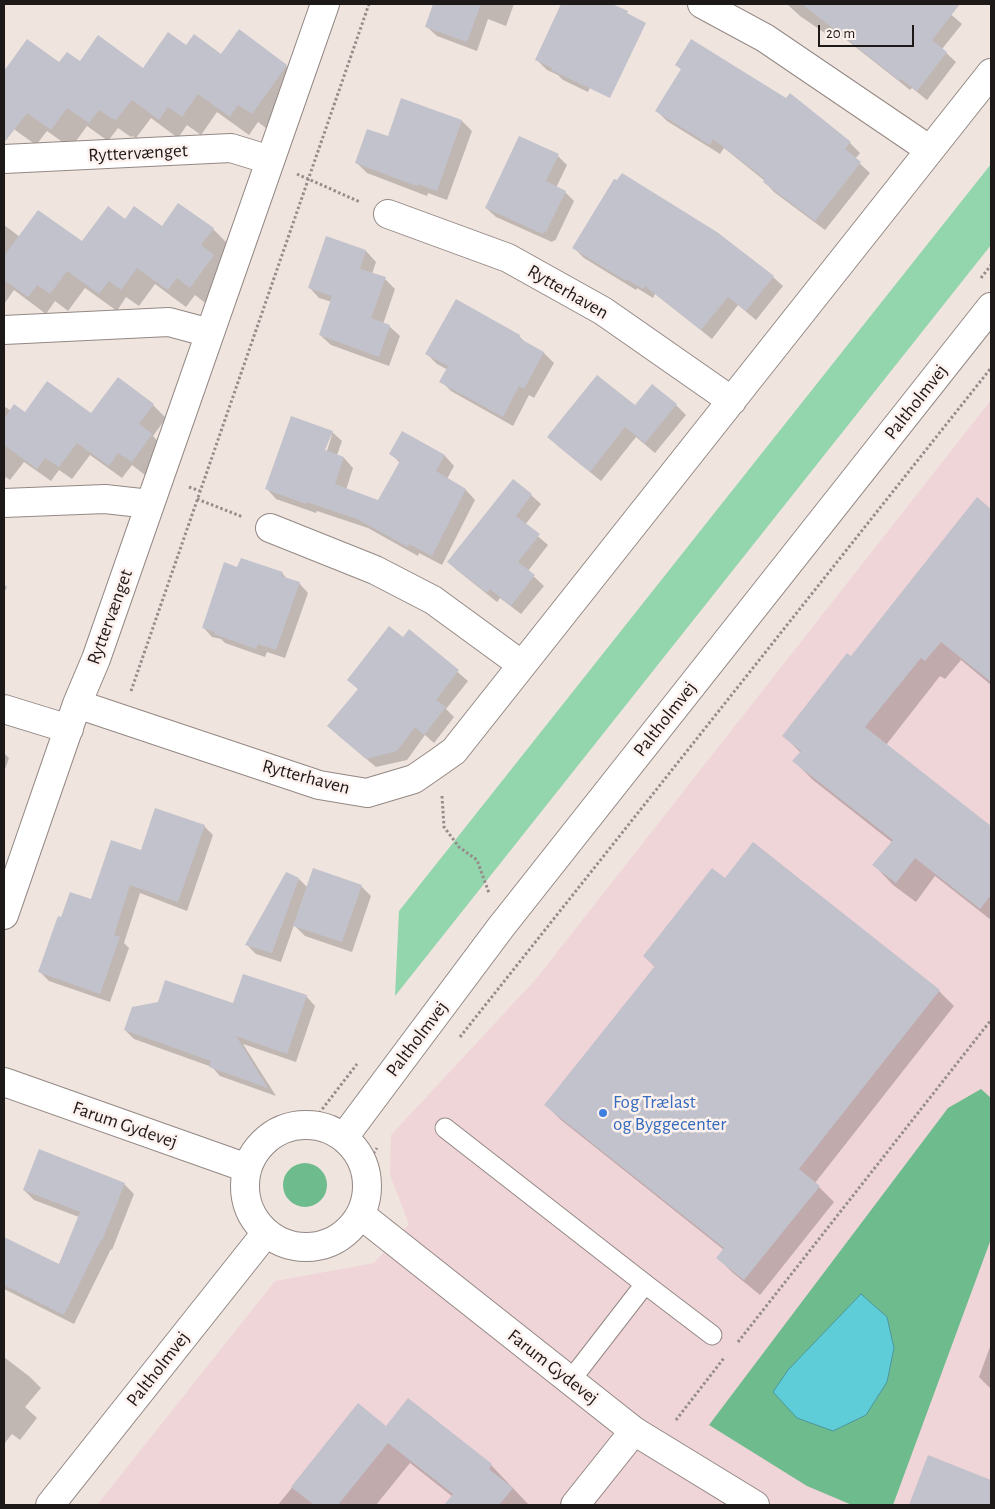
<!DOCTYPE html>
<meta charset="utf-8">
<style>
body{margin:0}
#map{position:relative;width:995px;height:1509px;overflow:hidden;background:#f0e4df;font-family:"Alegreya Sans",sans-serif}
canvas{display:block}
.frame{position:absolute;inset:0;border:5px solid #1d1918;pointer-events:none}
.scale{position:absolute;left:818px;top:25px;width:96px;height:22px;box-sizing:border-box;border:2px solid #1d1918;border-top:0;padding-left:6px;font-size:15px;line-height:18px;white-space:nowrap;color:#1d1918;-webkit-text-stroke:4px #fdf1ed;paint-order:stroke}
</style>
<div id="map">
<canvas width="995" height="1509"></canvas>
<div class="frame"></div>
<div class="scale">20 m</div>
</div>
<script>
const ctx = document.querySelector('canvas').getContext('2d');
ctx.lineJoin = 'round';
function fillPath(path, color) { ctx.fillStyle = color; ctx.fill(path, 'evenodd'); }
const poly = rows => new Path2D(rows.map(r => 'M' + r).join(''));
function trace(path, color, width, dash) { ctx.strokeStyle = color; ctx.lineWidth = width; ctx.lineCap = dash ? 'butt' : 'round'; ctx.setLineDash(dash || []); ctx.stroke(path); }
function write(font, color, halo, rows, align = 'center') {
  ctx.font = font + ' "Alegreya Sans",sans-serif'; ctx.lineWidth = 5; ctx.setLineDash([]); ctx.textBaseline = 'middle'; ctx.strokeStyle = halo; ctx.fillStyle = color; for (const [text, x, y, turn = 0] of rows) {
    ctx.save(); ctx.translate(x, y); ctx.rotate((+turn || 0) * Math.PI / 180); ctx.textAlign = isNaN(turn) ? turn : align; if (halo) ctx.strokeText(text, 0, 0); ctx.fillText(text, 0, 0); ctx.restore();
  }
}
const industrial = poly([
 [991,400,991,1505,97,1505,275,1281,374,1263,409,1224,390,1175,391,1135,536,979]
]);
const green = poly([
 [991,164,991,245,395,996,399,911]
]);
const forest = poly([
 [981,1089,991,1098,991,1239,893,1505,852,1505,807,1486,709,1425,948,1108],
 '283 1185a22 22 0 1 1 44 0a22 22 0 1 1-44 0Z'
]);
const water = poly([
 [861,1294,887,1317,894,1348,887,1382,866,1415,833,1431,797,1418,773,1392,788,1370,861,1294]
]);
const shadow = poly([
 [435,4,514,4,506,26,488,19,477,51,437,36,427,27],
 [562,4,610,4,623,15,588,92,563,80,558,75,547,70,536,59],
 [787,4,939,4,962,24,942,49,956,62,927,100,912,88,910,90,839,34,835,40,800,16],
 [239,31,286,66,305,85,271,132,258,122,249,135,217,112,201,135,187,125,178,138,151,118,136,138,132,136,131,137,118,128,108,141,87,126,71,148,47,131,36,145,4,122,4,73,27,41,59,64,80,63,143,69,186,46,221,55],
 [677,65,787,100,790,95,850,143,860,153,855,159,870,173,825,230,774,192,765,182,765,181,724,148,720,154,667,121,657,111,682,70],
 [462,121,472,131,447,200,428,193,427,196,367,173,357,163,389,137],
 [558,156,567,165,556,188,565,192,574,201,555,241,554,240,552,242,496,217,486,208],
 [617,181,773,277,783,286,756,320,738,305,712,339,655,294,653,298,637,288,636,290,584,258,574,248],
 [125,221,162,227,213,229,230,246,219,262,231,274,208,305,195,295,186,307,155,284,139,306,126,297,117,311,85,288,68,311,55,301,46,314,14,290,4,304,4,225,20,237,82,243],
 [327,237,366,251,376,262,372,274,385,279,395,289,383,324,389,326,400,336,389,366,331,345,320,335,332,302,319,298,309,287],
 [519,336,526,343,544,353,554,363,534,398,529,395,513,426,451,391,441,381,448,370,437,364,427,354],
 [153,405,166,418,153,436,164,448,145,475,132,465,122,478,90,455,72,479,59,470,51,481,24,462,10,480,6,477,4,481,4,406,11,411,26,413,92,415],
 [676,405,686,415,655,453,636,437,601,481,559,447,549,437,635,407],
 [332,432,342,441,337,455,344,458,353,468,346,490,379,502,400,463,391,454,403,433,445,456,454,466,447,479,466,490,475,500,442,565,419,553,418,556,368,528,317,511,316,513,276,499,267,489],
 [330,435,332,435,325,457,322,456],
 [531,495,541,504,525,525,548,545,528,571,544,586,521,614,500,598,497,602,458,571,448,562],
 [977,499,991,510,991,685,961,660,945,679,940,676,886,745,991,827,991,920,935,876,916,902,893,885,874,865,893,843,813,780,794,761,801,753,784,736,851,658],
 [238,568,282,573,288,580,299,583,308,593,285,658,267,652,265,657,225,643,221,639,212,637,203,627],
 [4,584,7,587,4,593],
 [410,631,468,681,446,709,454,717,434,743,425,735,407,760,376,767,338,735,359,690,349,680,403,639],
 [4,753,9,758,4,772],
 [204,826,213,835,187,911,140,893,124,943,129,948,110,1002,49,981,40,972,62,918,92,901],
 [754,843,939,991,954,1006,815,1183,834,1202,760,1295,733,1273,718,1258,724,1250,561,1120,546,1105,655,967,644,956,725,880],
 [299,879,307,887,361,886,371,896,352,952,305,936,294,925,281,962,256,954,247,945],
 [306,996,315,1006,296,1062,243,1044,276,1096,220,1076,212,1067,134,1039,125,1030,234,1005],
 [124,1184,134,1194,112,1250,111,1249,74,1324,4,1289,4,1238,59,1265,79,1217,34,1200,24,1190],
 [991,1344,991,1389,979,1377],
 [4,1357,30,1377,41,1388,25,1407,37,1418,20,1440,12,1434,4,1444],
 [358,1405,386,1427,491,1465,529,1505,446,1505,453,1497,410,1463,376,1505,278,1505],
 [929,1457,990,1481,991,1478,991,1505,910,1505]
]);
const building = poly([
 [433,4,481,4,467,42,425,27],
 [561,4,612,4,628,11,627,13,646,23,610,98,551,70,552,68,535,60],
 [802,4,960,4,932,40,947,52,917,91,901,79,900,81],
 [239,29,287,65,252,114,238,105,230,117,198,94,182,117,168,107,159,120,132,100,116,120,113,118,112,119,99,110,89,123,67,108,51,130,27,113,4,143,4,71,27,39,59,62,67,52,80,61,98,35,143,68,168,32,186,45,194,34,221,54],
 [691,39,786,98,790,93,851,142,845,149,861,162,815,221,763,182,765,179,713,139,710,145,655,111,681,69,675,65],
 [401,98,462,120,437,191,418,184,417,186,355,163,367,129,388,136],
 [519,136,559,154,546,181,566,191,546,232,544,231,543,234,485,208],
 [622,173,717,232,774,276,746,311,728,297,701,330,645,286,643,289,626,279,626,281,572,248,614,179,617,180],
 [178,203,214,228,201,245,214,255,190,288,177,278,168,290,137,268,121,290,109,281,99,294,67,271,50,294,37,285,28,297,4,280,4,256,38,210,82,241,108,206,125,219,134,206,162,226],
 [326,236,366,250,360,269,386,277,371,318,390,325,379,357,319,335,332,296,308,288],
 [456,299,520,335,519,338,544,352,524,389,519,386,503,417,439,382,448,366,425,354],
 [597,375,635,405,652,384,677,404,645,443,625,427,590,472,547,437],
 [118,377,154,404,139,424,152,434,132,462,118,453,109,466,77,443,59,467,45,458,37,469,4,445,4,419,14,404,25,412,47,381,91,413],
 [291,416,333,431,325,450,344,457,335,484,378,500,400,461,389,454,402,431,445,455,436,471,466,489,432,556,409,544,408,547,357,519,307,502,306,504,265,489],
 [513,479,532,494,516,516,540,534,518,562,535,575,511,606,490,589,487,593,447,562],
 [977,497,991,509,991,682,941,642,925,661,921,658,865,727,991,826,991,895,980,909,915,858,896,883,872,865,893,840,792,761,801,751,782,736,847,653,851,656],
 [241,558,283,572,281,576,300,582,276,650,258,644,256,649,214,634,215,632,202,628,224,562,237,567],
 [389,626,403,637,409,629,459,670,436,700,446,707,424,735,415,727,397,751,366,759,327,726,358,689,347,680],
 [155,808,205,825,178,902,130,885,114,935,120,937,100,994,38,972,58,916,61,917,70,892,91,899,111,840,141,850],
 [753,842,940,990,799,1169,820,1186,744,1280,716,1258,724,1248,544,1105,655,966,643,956,712,868,725,878],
 [313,868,362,885,342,942,293,926],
 [286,872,299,878,272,953,245,945],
 [243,974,307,995,287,1054,236,1036,268,1088,209,1067,211,1061,124,1030,132,1007,158,1002,165,980,233,1003],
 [39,1149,125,1183,102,1241,101,1240,64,1315,4,1285,4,1237,59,1264,80,1212,23,1190],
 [408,1398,492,1464,489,1469,513,1488,499,1505,444,1505,453,1494,388,1443,338,1505,314,1505,291,1487,358,1403,386,1426],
 [928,1455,991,1480,991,1505,909,1505]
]);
const path = poly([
 [297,174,360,202],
 [981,278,991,265],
 [189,487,200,491],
 [197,499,243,517],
 [131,691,369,4],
 [442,796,444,827,459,847,477,860,489,893],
 [460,1037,991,368],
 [310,1125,357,1064],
 [365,1166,377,1148],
 [738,1342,991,1020],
 [676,1420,724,1358]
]);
const service = poly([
 [445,1128,645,1284,570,1381],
 [645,1284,712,1335]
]);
const minor = poly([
 [702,4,765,38,930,150],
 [4,159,231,148,270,160],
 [388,214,508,258,603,311,732,401],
 [4,330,169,322,210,333],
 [4,503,105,499,150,504],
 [270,528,375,570,433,600,522,665],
 [77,704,319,785,367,793,414,779,440,761,454,751,991,73],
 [4,709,69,729],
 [4,915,77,704,96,659,325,4],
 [4,1082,247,1168],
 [344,1137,501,927,991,307],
 [575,1505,634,1431]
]);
const tertiary = poly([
 '245 1186a61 61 0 1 1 122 0a61 61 0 1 1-122 0Z',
 [361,1215,634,1431,755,1505],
 [50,1505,266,1233]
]);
const markers = [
 [603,1113,5,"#3f7fe0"]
];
const streetNames = [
 ["Ryttervænget",138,153,-3],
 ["Rytterhaven",568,292,30],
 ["Paltholmvej",916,402,-52],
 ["Ryttervænget",110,617,-70],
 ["Paltholmvej",665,719,-52],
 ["Rytterhaven",306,777,15],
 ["Paltholmvej",417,1039,-53],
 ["Farum Gydevej",125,1125,19],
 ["Farum Gydevej",553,1367,38],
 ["Paltholmvej",158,1369,-52]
];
const shopNames = [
 ["Fog Trælast",613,1102],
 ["og Byggecenter",613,1124]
];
fillPath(industrial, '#f0d5d8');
fillPath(green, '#93d5ad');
fillPath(forest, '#6ebb8e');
fillPath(water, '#5fcdd7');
trace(water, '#4b979e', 1);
fillPath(shadow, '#0003');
fillPath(building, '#c2c2cc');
trace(service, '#938884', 21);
trace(minor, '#938884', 30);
trace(tertiary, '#938884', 30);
trace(path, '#968d8a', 3, [2.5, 2.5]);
trace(service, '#fff', 19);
trace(minor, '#fff', 28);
trace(tertiary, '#fff', 28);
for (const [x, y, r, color] of markers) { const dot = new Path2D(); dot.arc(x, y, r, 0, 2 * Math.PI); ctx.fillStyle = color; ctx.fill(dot); trace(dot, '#fdf1ed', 2); }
write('19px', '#1d1918', '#fdf1ed', streetNames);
write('19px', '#366cbe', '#fdf1ed', shopNames, 'left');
</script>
